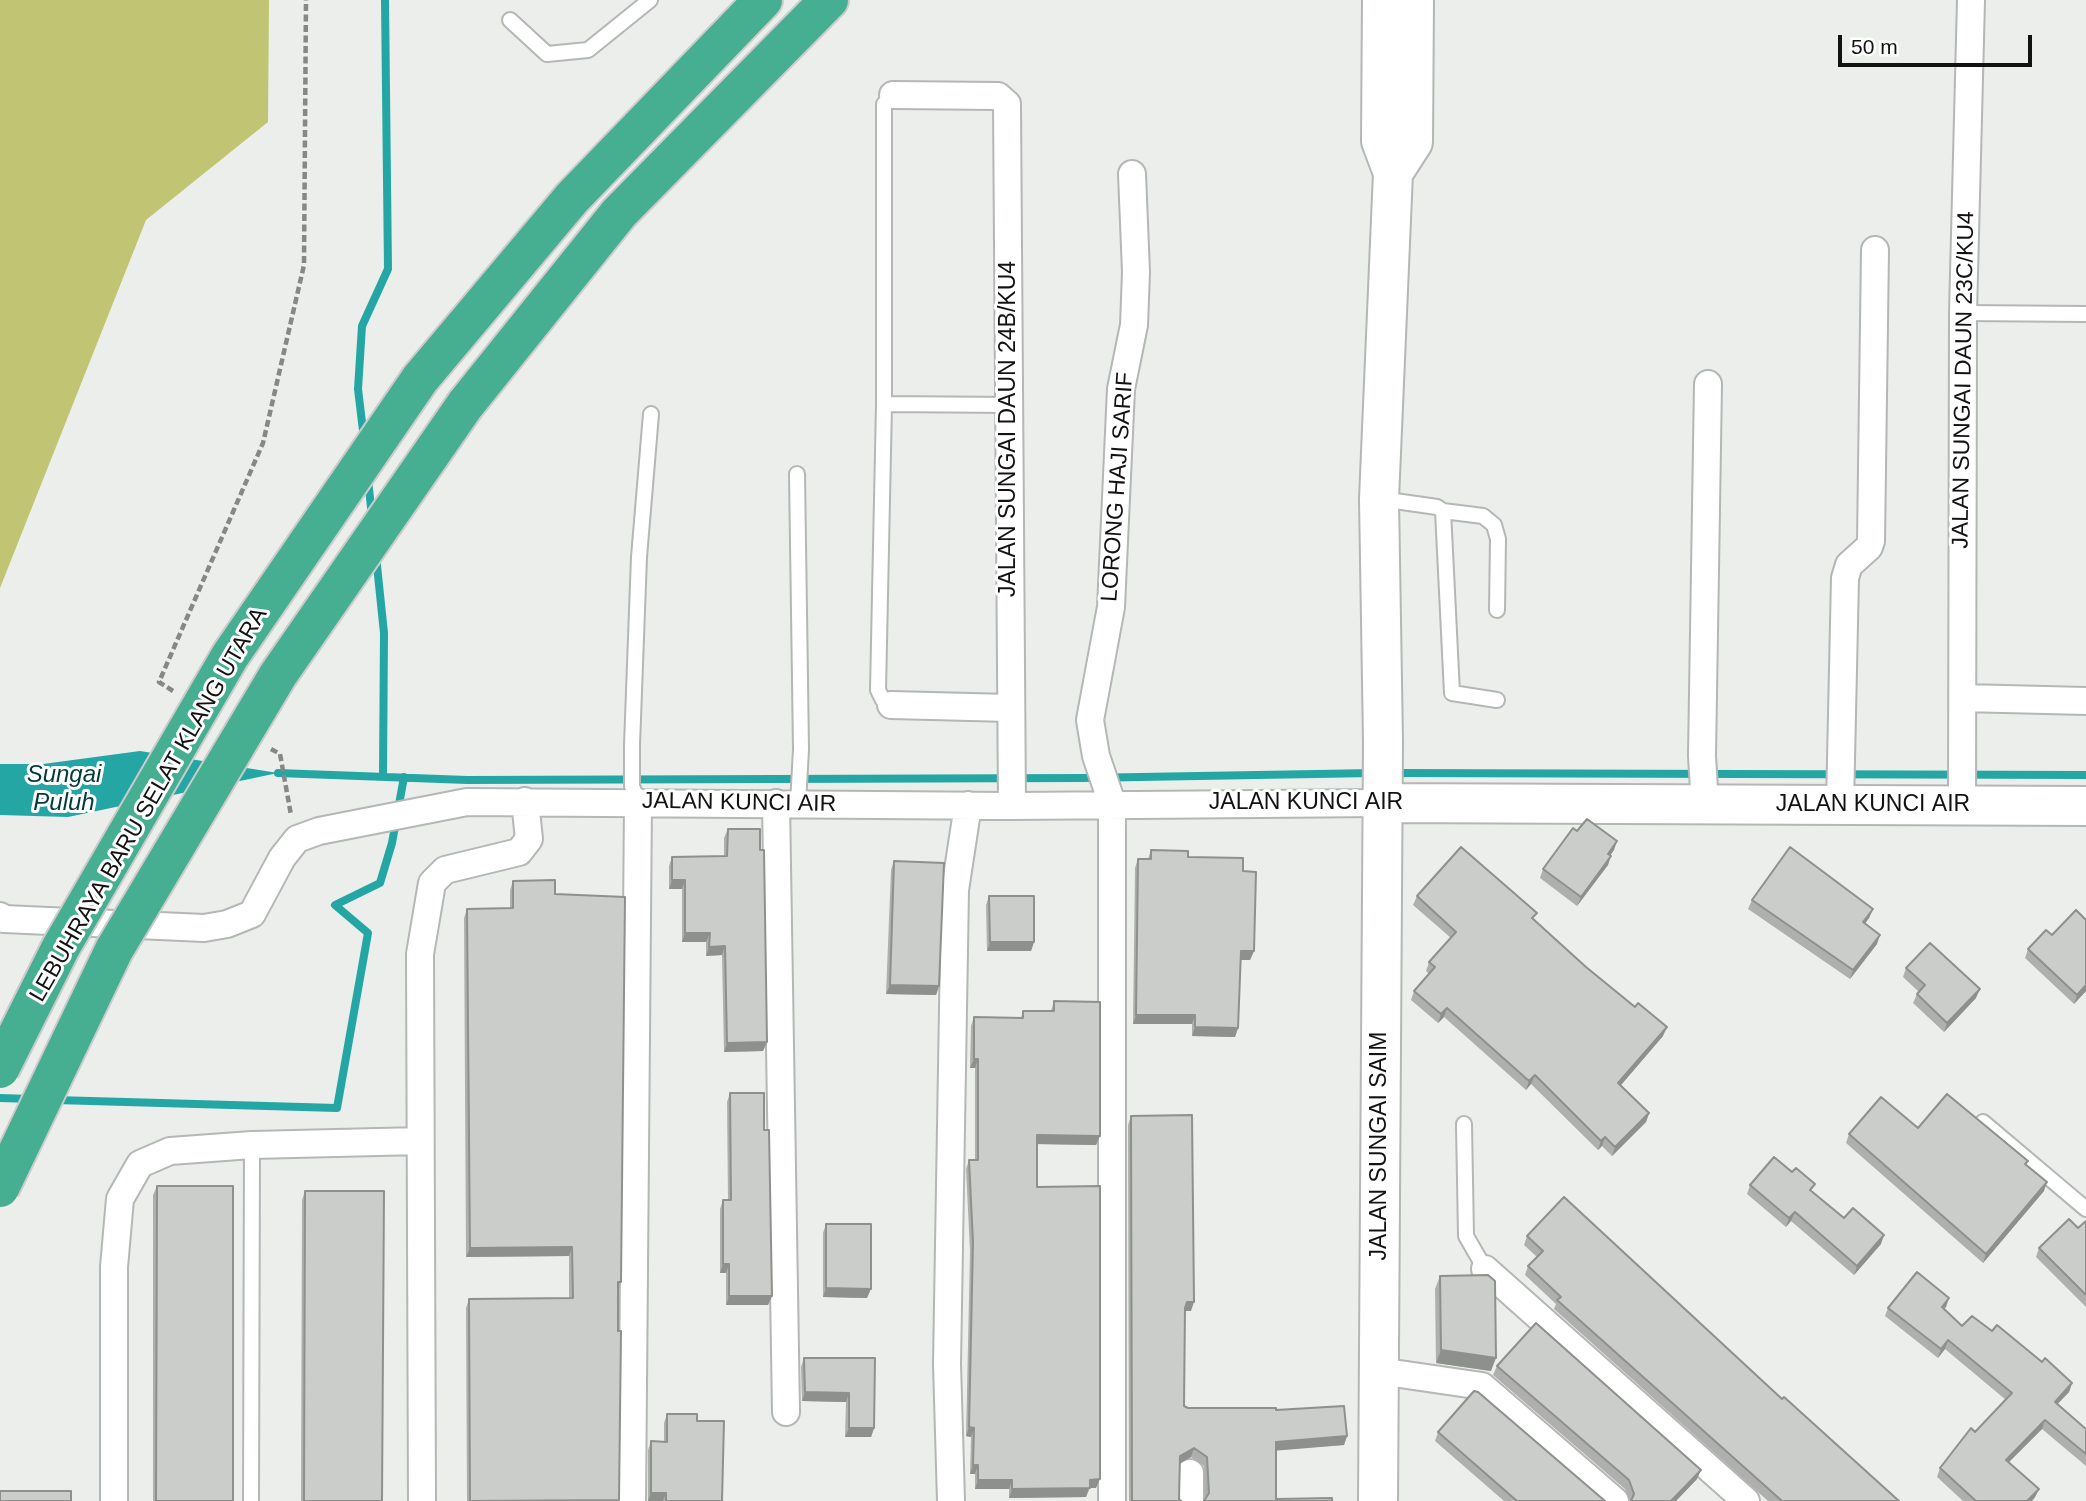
<!DOCTYPE html>
<style>
body{margin:0}
#map{position:relative;width:2086px;height:1501px;overflow:hidden;background:#ebeeeb;font-family:Helvetica,sans-serif}
canvas{display:block}
.scale{position:absolute;left:1838px;top:35px;width:194px;height:32px;box-sizing:border-box;border:4px solid #111211;border-top:0;padding-left:9px;font-size:21px;line-height:24px;white-space:nowrap;color:#111211;-webkit-text-stroke:5px #fff;paint-order:stroke}
</style>
<div id="map">
<canvas width="2086" height="1501"></canvas>
<div class="scale">50 m</div>
</div>
<script>
const ctx = document.querySelector('canvas').getContext('2d');
ctx.lineJoin = 'round';
function fillPath(path, color) { ctx.fillStyle = color; ctx.fill(path, 'evenodd'); }
const poly = rows => new Path2D(rows.map(r => 'M' + r).join(''));
function trace(path, color, width, dash) { ctx.strokeStyle = color; ctx.lineWidth = width; ctx.lineCap = dash ? 'butt' : 'round'; ctx.setLineDash(dash || []); ctx.stroke(path); }
function write(font, color, halo, rows, align = 'center') {
  ctx.font = font + ' Helvetica,sans-serif'; ctx.lineWidth = 6; ctx.setLineDash([]); ctx.textBaseline = 'middle'; ctx.strokeStyle = halo; ctx.fillStyle = color; for (const [text, x, y, turn = 0] of rows) {
    ctx.save(); ctx.translate(x, y); ctx.rotate((+turn || 0) * Math.PI / 180); ctx.textAlign = isNaN(turn) ? turn : align; if (halo) ctx.strokeText(text, 0, 0); ctx.fillText(text, 0, 0); ctx.restore();
  }
}
const green = poly([
 [0,0,269,0,268,122,146,220,0,588]
]);
const water = poly([
 [140,751,278,773,68,817,0,815,0,764,43,764]
]);
const stream = poly([
 [364,439,358,389,362,326,388,269,385,0],
 [368,480,372,516],
 [376,556,384,633,383,775],
 [278,773,467,780,1082,778,1374,773],
 [1394,773,2086,775],
 [0,1098,32,1099],
 [55,1100,337,1108,368,933,335,905,380,883,392,843,404,777]
]);
const path = poly([
 [173,691,159,682,263,443,304,265,306,0],
 [271,749,280,754,291,815]
]);
const lane = poly([
 [510,20,547,54,588,50,650,0],
 [1963,313,2086,314],
 [884,404,1011,405],
 [797,474,801,749,798,804],
 [1381,499,1437,507,1443,511,1452,693,1497,700],
 [1443,511,1483,516,1494,525,1498,539,1497,610],
 [891,705,883,700,878,690,884,404,884,104,893,95],
 [638,802,632,786,632,745,639,557,651,414],
 [1983,1122,2086,1209],
 [1464,1124,1466,1236,1485,1269],
 [251,1501,252,1145]
]);
const street = poly([
 [893,95,998,96,1007,104,1012,806],
 [1963,698,2086,701],
 [891,705,1010,708],
 [776,803,786,1412],
 [1705,805,1702,756,1708,384],
 [1840,805,1845,578,1849,565,1869,547,1871,541,1875,250],
 [1962,806,1963,313,1971,0],
 [0,916,4,919,204,928,227,924,252,914,282,858,297,839,319,831,467,802,1012,806,1382,803],
 [1485,1269,1746,1501],
 [1379,1371,1482,1386,1615,1501],
 [1190,1473,1190,1501],
 [114,1501,114,1267,120,1199,140,1164,170,1151,252,1145,420,1141],
 [422,1501,420,954,432,883,445,870,519,852,529,839,525,801],
 [632,1501,638,802],
 [951,1501,947,1364,955,890,968,805],
 [1112,1501,1112,803,1096,756,1090,720,1111,607,1121,389,1134,325,1136,272,1132,174]
]);
const secondary = poly([
 [1393,173,1413,142,1414,0],
 [1382,803,2086,806],
 [1378,1501,1383,742,1379,499,1393,173,1381,141,1382,0]
]);
const highway = poly([
 [420,379,572,198,763,0],
 [465,405,619,213,829,0]
]);
const highwayBridge = poly([
 [0,1069,61,947,230,656,420,379],
 [0,1188,114,950,278,675,465,405]
]);
const wall = poly([
 [728,829,760,850,767,1042,763,1051,724,1052,722,955,706,956,706,942,682,942,682,889,669,889,669,866,672,857,724,856,724,838],
 [1151,850,1188,857,1243,871,1254,951,1250,960,1241,960,1238,1028,1235,1037,1192,1036,1192,1024,1133,1024,1135,868,1138,859,1148,859],
 [1614,850,1610,855,1608,865,1577,906,1540,878,1543,869],
 [894,861,939,986,936,995,886,994,891,870],
 [513,881,555,894,621,1282,618,1291,619,1501,467,1501,466,1308,469,1299,569,1298,569,1256,466,1257,464,918,467,909,510,908,510,890],
 [989,896,1034,942,1031,951,987,951,986,905],
 [1417,896,1534,920,1663,1036,1621,1085,1649,1113,1646,1122,1612,1156,1602,1146,1598,1150,1531,1084,1526,1090,1444,1017,1438,1023,1411,1000,1414,991,1429,974,1426,971,1429,962,1451,938,1413,905],
 [1752,900,1873,909,1869,918,1865,923,1877,944,1850,979,1748,909],
 [2028,949,2086,991,2074,1004,2025,958],
 [1906,968,1976,998,1944,1032,1913,1003,1917,994,1919,992,1903,977],
 [1054,1001,1100,1136,1096,1145,1037,1144,1037,1187,1096,1488,1090,1488,1086,1497,1009,1498,1009,1489,975,1489,975,1474,970,1474,971,1437,966,1436,970,1251,966,1169,969,1160,975,1160,975,1068,970,1068,971,1026,974,1017,1021,1018,1023,1011,1051,1011],
 [730,1093,764,1130,772,1296,768,1305,726,1305,726,1273,720,1273,720,1209,723,1200,728,1200,727,1102],
 [1131,1116,1191,1311,1185,1311,1184,1406,1188,1408,1276,1410,1347,1436,1344,1445,1276,1450,1205,1498,1204,1466,1191,1457,1180,1463,1179,1499,1181,1501,1129,1501,1128,1125],
 [1918,1128,2028,1161,2026,1165,2044,1191,1983,1263,1846,1143,1849,1134],
 [1750,1185,1812,1192,1844,1218,1881,1244,1854,1275,1791,1221,1786,1227,1747,1194],
 [157,1186,233,1501,153,1501,153,1195],
 [305,1191,382,1501,301,1501,302,1200],
 [2086,1221,2086,1307,2036,1257,2039,1248,2078,1228],
 [826,1224,867,1298,823,1297,823,1233],
 [1527,1236,1782,1399,1899,1501,1768,1501,1554,1309,1556,1304,1525,1275,1528,1266,1537,1257,1524,1245],
 [1440,1276,1491,1371,1436,1363,1435,1289],
 [1949,1298,1944,1309,1962,1326,1992,1331,2042,1362,2072,1383,2069,1392,2057,1404,2086,1429,2086,1466,2042,1429,2009,1462,2039,1489,2035,1497,2032,1501,1963,1501,1937,1477,1940,1468,2006,1400,1945,1349,1938,1358,1885,1316,1888,1308],
 [804,1358,875,1358,874,1428,871,1437,845,1437,846,1402,802,1401,801,1367],
 [1497,1366,1697,1479,1676,1501,1630,1501,1625,1489,1493,1375],
 [667,1414,697,1421,722,1501,648,1501,648,1450,651,1441,664,1442,664,1423],
 [1438,1432,1605,1501,1504,1501,1435,1441]
]);
const shadedWall = poly([
 [1617,841,1614,850,1605,863,1608,854],
 [1611,856,1608,865,1577,906,1581,897],
 [672,880,685,880,682,889,669,889],
 [1873,909,1869,918,1860,931,1863,922],
 [685,933,710,933,706,942,682,942],
 [1880,935,1877,944,1850,979,1853,970],
 [990,942,1034,942,1031,951,987,951],
 [725,946,722,955,706,956,709,947],
 [1241,951,1254,951,1250,960,1238,960],
 [890,985,939,986,936,995,886,994],
 [2086,985,2086,991,2074,1004,2077,995],
 [1980,989,1976,998,1944,1032,1947,1023],
 [1447,1008,1444,1017,1438,1023,1441,1014],
 [1136,1015,1195,1015,1192,1024,1133,1024],
 [1195,1027,1238,1028,1235,1037,1192,1036],
 [1667,1027,1663,1036,1615,1092,1618,1083],
 [767,1042,763,1051,724,1052,727,1043],
 [974,1059,978,1059,975,1068,970,1068],
 [1535,1075,1531,1084,1526,1090,1529,1081],
 [1649,1113,1646,1122,1612,1156,1615,1147],
 [1037,1135,1100,1136,1096,1145,1033,1144],
 [1605,1137,1602,1146,1598,1150,1601,1141],
 [2047,1182,2044,1191,1983,1263,1986,1254],
 [1795,1212,1791,1221,1786,1227,1789,1218],
 [1884,1235,1881,1244,1854,1275,1857,1266],
 [572,1247,569,1256,466,1257,470,1248],
 [723,1264,729,1264,726,1273,720,1273],
 [826,1288,871,1289,867,1298,823,1297],
 [729,1296,772,1296,768,1305,726,1305],
 [1949,1298,1946,1307,1938,1316,1942,1307],
 [1187,1302,1194,1302,1191,1311,1183,1311],
 [1948,1340,1945,1349,1938,1358,1941,1349],
 [1441,1350,1496,1358,1491,1371,1436,1363],
 [2072,1383,2069,1392,2051,1411,2055,1402],
 [805,1392,849,1393,846,1402,802,1401],
 [2045,1420,2042,1429,2003,1468,2006,1460],
 [969,1427,974,1428,971,1437,966,1436],
 [849,1428,874,1428,871,1437,845,1437],
 [1347,1436,1344,1445,1272,1451,1276,1442],
 [1194,1448,1191,1457,1177,1465,1180,1456],
 [973,1465,978,1465,975,1474,970,1474],
 [1701,1470,1697,1479,1676,1501,1671,1501],
 [1100,1479,1096,1488,1089,1488,1086,1497,1009,1498,1012,1489],
 [978,1480,1012,1480,1009,1489,975,1489],
 [2039,1489,2035,1497,2032,1501,2027,1501],
 [651,1493,666,1493,663,1501,648,1501]
]);
const building = poly([
 [1587,819,1617,841,1608,854,1611,856,1581,897,1543,869,1573,828,1577,831,1587,819],
 [728,829,760,829,760,850,764,850,767,1042,727,1043,725,946,709,947,710,933,685,933,685,880,672,880,672,857,727,856,728,829],
 [1461,847,1537,913,1532,918,1586,967,1635,1007,1638,1003,1667,1027,1618,1083,1649,1113,1615,1147,1605,1137,1601,1141,1535,1075,1529,1081,1447,1008,1441,1014,1414,991,1435,967,1429,962,1456,932,1417,896,1461,847],
 [1790,847,1873,909,1863,922,1880,935,1853,970,1752,900,1790,847],
 [1151,850,1188,851,1188,857,1243,858,1243,871,1256,872,1254,951,1241,951,1238,1028,1195,1027,1195,1015,1136,1015,1138,859,1151,859,1151,850],
 [894,861,944,863,939,986,890,985,894,861],
 [555,880,555,894,625,897,621,1282,618,1282,618,1331,621,1331,619,1500,470,1501,469,1299,573,1298,572,1247,470,1248,467,909,513,908,513,881,555,880],
 [989,896,1034,896,1034,942,990,942,989,896],
 [2076,910,2086,920,2086,985,2077,995,2028,949,2046,930,2052,935,2076,910],
 [1930,943,1980,989,1947,1023,1917,994,1925,985,1906,968,1930,943],
 [1054,1001,1100,1002,1100,1136,1037,1135,1037,1187,1100,1186,1100,1479,1090,1480,1090,1488,1012,1489,1012,1480,978,1480,978,1465,973,1465,974,1428,969,1427,973,1242,969,1160,978,1160,978,1059,974,1059,974,1017,1023,1018,1023,1011,1054,1011,1054,1001],
 [730,1093,764,1093,764,1130,769,1130,772,1296,729,1296,729,1264,723,1264,723,1200,731,1200,730,1093],
 [1947,1094,2028,1161,2025,1164,2047,1182,1986,1254,1849,1134,1881,1097,1918,1128,1947,1094],
 [1192,1115,1194,1302,1187,1302,1185,1308,1184,1406,1188,1408,1276,1408,1276,1410,1344,1406,1347,1436,1276,1442,1276,1499,1332,1498,1332,1501,1204,1501,1209,1493,1207,1457,1194,1448,1180,1456,1179,1499,1181,1501,1132,1501,1131,1116,1192,1115],
 [1774,1157,1792,1172,1796,1168,1815,1184,1810,1190,1844,1218,1853,1208,1884,1235,1857,1266,1795,1212,1789,1218,1750,1185,1774,1157],
 [157,1186,233,1186,233,1501,156,1501,157,1186],
 [305,1191,384,1191,382,1501,304,1501,305,1191],
 [1564,1197,1782,1399,1784,1397,1899,1501,1782,1501,1557,1300,1561,1297,1528,1266,1543,1251,1527,1236,1564,1197],
 [2069,1219,2078,1228,2086,1221,2086,1295,2039,1248,2069,1219],
 [826,1224,871,1224,871,1289,826,1288,826,1224],
 [1917,1272,1949,1298,1942,1307,1962,1326,1972,1316,1992,1331,1997,1325,2042,1362,2045,1358,2072,1383,2055,1402,2086,1429,2086,1454,2045,1420,2006,1460,2039,1489,2027,1501,1976,1501,1940,1468,1971,1428,1975,1432,2012,1393,1948,1340,1941,1349,1888,1308,1917,1272],
 [1488,1275,1495,1281,1496,1358,1441,1350,1440,1276,1488,1275],
 [1536,1323,1701,1470,1671,1501,1631,1501,1634,1494,1629,1480,1497,1366,1536,1323],
 [804,1358,875,1358,874,1428,849,1428,849,1393,805,1392,804,1358],
 [1474,1391,1478,1392,1605,1501,1517,1501,1438,1432,1474,1391],
 [667,1414,697,1414,697,1421,724,1421,722,1501,666,1501,666,1493,651,1493,651,1441,667,1442,667,1414],
 [0,1491,71,1491,71,1501,0,1501,0,1491]
]);
const streetNames = [
 ["JALAN SUNGAI DAUN 23C/KU4",1964,380,-89],
 ["JALAN SUNGAI DAUN 24B/KU4",1009,429,-90],
 ["LORONG HAJI SARIF",1118,487,-86],
 ["JALAN KUNCI AIR",739,803,1],
 ["JALAN KUNCI AIR",1306,803],
 ["LEBUHRAYA BARU SELAT KLANG UTARA",149,805,-60],
 ["JALAN KUNCI AIR",1873,805],
 ["JALAN SUNGAI SAIM",1380,1146,-90]
];
const waterNames = [
 ["Sungai",64,775],
 ["Puluh",64,803]
];
fillPath(green, '#c1c573');
fillPath(water, '#24a7a4');
trace(stream, '#24a7a4', 8);
trace(lane, '#b4b7b5', 18);
trace(street, '#b4b7b5', 30);
trace(secondary, '#b4b7b5', 42);
trace(highway, '#cbcbcb', 42);
trace(path, '#868886', 4.5, [7, 3.5]);
trace(lane, '#fff', 14);
trace(street, '#fff', 26);
trace(secondary, '#fff', 38);
trace(highway, '#46af92', 38);
trace(highwayBridge, '#cbcbcb', 42, []);
trace(highwayBridge, '#46af92', 38);
fillPath(wall, '#afb0ae');
fillPath(shadedWall, '#8e908d');
fillPath(building, '#cbcdca');
trace(building, '#8e908d', 2);
write('23px', '#111211', '#fff', streetNames);
write('italic 24px', '#013b3a', '#fff', waterNames);
</script>
